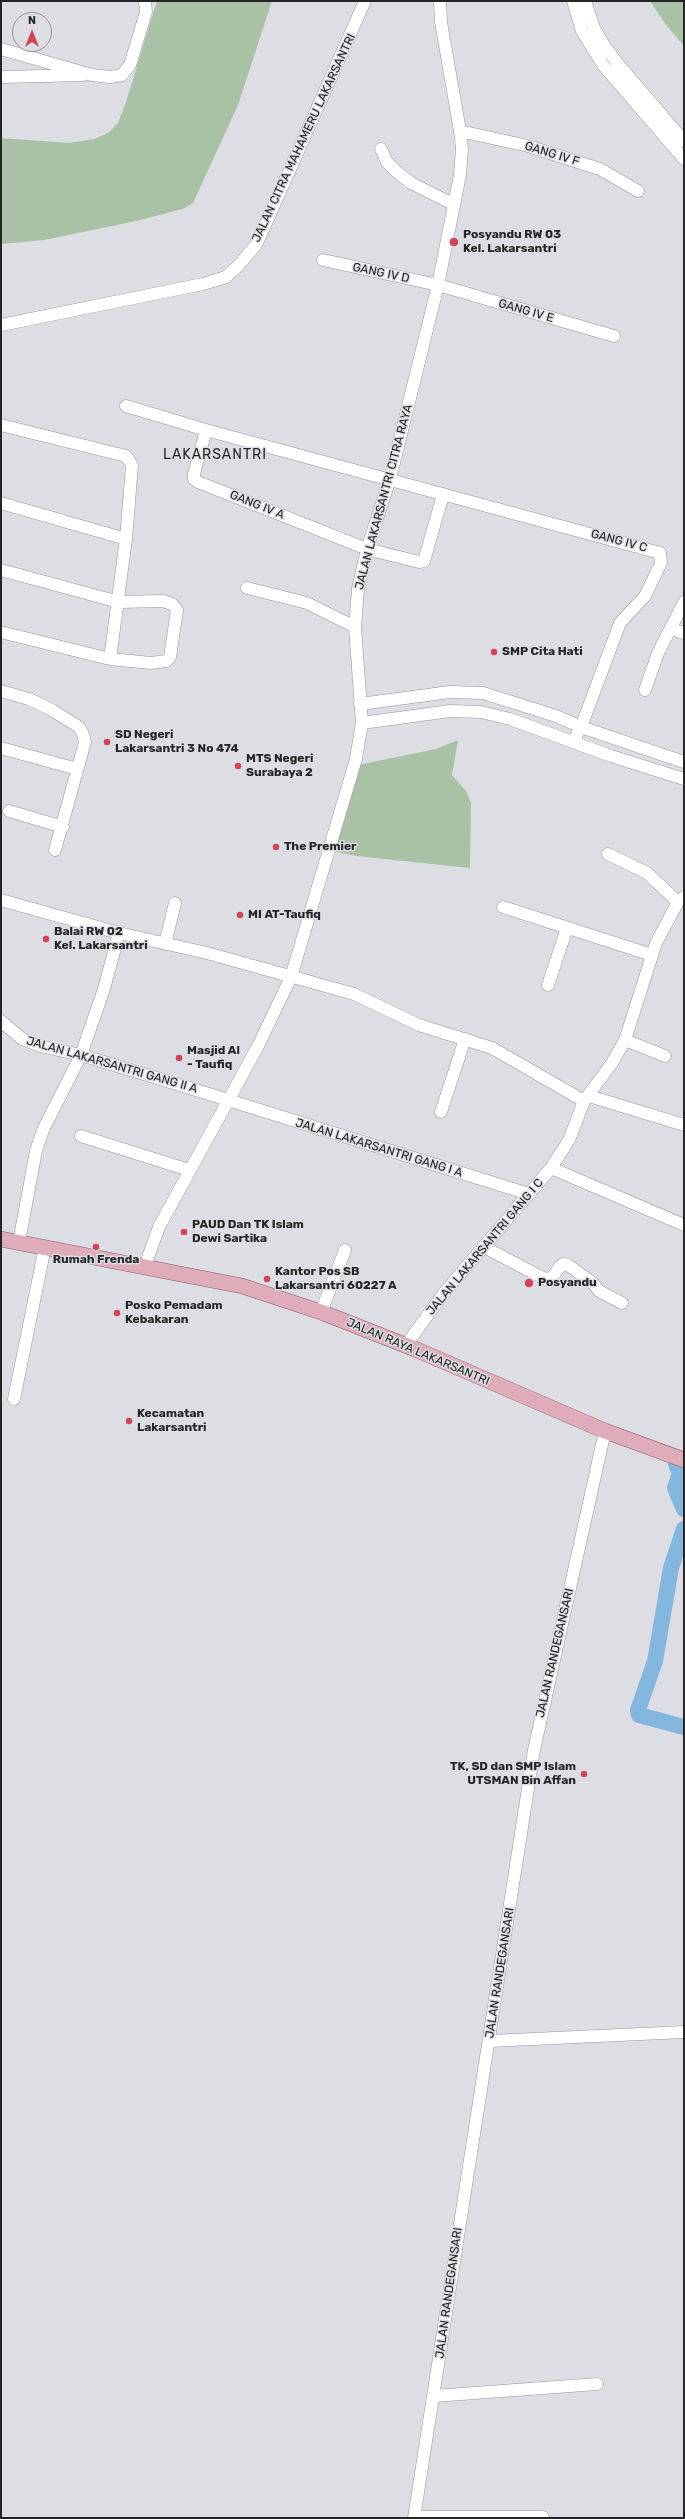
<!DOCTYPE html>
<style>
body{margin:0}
#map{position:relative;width:685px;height:2519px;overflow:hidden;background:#dddee3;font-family:Rubik,sans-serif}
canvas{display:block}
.frame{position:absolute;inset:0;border:2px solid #252527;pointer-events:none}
.north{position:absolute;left:12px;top:12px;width:40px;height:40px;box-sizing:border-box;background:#dddee3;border:1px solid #939498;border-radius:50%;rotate:0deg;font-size:11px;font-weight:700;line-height:16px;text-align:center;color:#252527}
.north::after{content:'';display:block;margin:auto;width:14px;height:18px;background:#d34359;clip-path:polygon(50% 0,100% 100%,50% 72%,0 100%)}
</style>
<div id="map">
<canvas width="685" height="2519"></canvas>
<div class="frame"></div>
<div class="north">N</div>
</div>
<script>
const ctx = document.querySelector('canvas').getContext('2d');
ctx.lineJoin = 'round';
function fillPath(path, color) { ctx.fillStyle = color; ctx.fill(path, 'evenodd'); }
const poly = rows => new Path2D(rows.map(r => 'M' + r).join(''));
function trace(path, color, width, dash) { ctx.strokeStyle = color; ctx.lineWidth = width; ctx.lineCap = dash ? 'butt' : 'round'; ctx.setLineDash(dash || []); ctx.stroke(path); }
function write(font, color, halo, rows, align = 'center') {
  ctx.font = font + ' Rubik,sans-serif'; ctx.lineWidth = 3; ctx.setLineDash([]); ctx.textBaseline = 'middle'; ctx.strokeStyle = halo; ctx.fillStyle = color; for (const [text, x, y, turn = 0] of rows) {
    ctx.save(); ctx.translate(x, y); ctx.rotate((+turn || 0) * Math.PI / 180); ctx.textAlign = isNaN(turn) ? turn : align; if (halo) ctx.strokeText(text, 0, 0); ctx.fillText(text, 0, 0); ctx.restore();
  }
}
const green = poly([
 [157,1,272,1,238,105,193,203,183,209,136,221,44,240,1,244,1,138,69,143,94,139,108,133,118,123,126,102],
 [650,1,684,1,684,46,666,25],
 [458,740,452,775,466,791,471,803,470,868,356,856,333,851,358,765,436,749]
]);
const river = poly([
 [678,1458,676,1464,680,1473,675,1488,684,1509],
 [684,1529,671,1568,655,1661,638,1710,639,1715,684,1727]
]);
const minor = poly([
 [573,1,582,31,603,65,684,159],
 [585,1,594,28,604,45,618,64,684,141],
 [1,49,92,75,110,77,122,75,130,65,146,12,145,1],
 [1,77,83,75],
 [460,131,528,146,587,165,600,169,638,191],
 [381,149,387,162,397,172,411,183,453,204],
 [323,260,438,285,614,336],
 [1,325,203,284,226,277,238,266,256,245,262,232,365,1],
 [126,406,206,430,660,553,661,563,645,596,620,623,581,727,573,742],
 [1,425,126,456,132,465,126,539,110,659,1,632],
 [206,430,194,474,194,479,198,482,367,549,419,562,424,561,443,495],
 [1,503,126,539],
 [1,570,119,602,163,601,172,604,177,610,170,657,166,661,151,663,110,659],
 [247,588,307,603,355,627],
 [671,629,684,633],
 [645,690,658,653,684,602],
 [1,691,29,699,52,710,79,727,83,734,85,742,55,850],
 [360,704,450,692,483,693,556,716,581,727,684,762],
 [362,723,450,711,481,712,510,719,611,756,684,779],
 [1,748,77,769],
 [9,811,63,827],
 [608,854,647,873,678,902],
 [1,900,119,933,207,953,354,994,419,1025,492,1048,584,1101],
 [503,907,652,955],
 [165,944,175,903],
 [548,985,567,928],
 [1,1021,22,1039,40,1046,81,1055,180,1085,529,1194],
 [625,1040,665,1056],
 [589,1096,684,1125],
 [441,1112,465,1039],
 [81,1136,189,1170],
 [551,1168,684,1225],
 [19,1242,36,1151,43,1130,81,1055,104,989,119,933],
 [484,1247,545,1279,552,1278,560,1266,563,1264,568,1265,593,1283,599,1291,622,1303],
 [145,1266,159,1227,258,1046,291,977,356,759,362,723,355,627,358,589,367,549,390,479,438,285,460,175,462,149,460,131,441,22,440,1],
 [321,1312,345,1250],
 [406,1345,444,1293,551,1168,569,1140,584,1101,612,1063,625,1040,656,943,678,902,684,897],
 [14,1399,45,1247],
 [490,2041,684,2032],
 [434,2396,597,2384],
 [414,2517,543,2517],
 [414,2518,534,1750,605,1431]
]);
const major = poly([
 [1,1239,242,1286,321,1312,415,1349,605,1431,684,1460]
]);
const markers = [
 [454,242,5,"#d34359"],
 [494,652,4,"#d34359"],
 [107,742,4,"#d34359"],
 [238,766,4,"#d34359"],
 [276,847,4,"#d34359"],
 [240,915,4,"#d34359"],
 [46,939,4,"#d34359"],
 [179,1058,4,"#d34359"],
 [184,1232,4,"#d34359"],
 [96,1247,4,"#d34359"],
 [267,1279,4,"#d34359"],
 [529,1283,5,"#d34359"],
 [117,1313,4,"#d34359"],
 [129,1421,4,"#d34359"],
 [584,1774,4,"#d34359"]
];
const streetNames = [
 ["JALAN CITRA MAHAMERU LAKARSANTRI",304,138,-65],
 ["GANG IV F",552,154,17],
 ["GANG IV D",381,273,12],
 ["GANG IV E",526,311,16],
 ["JALAN LAKARSANTRI CITRA RAYA",384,497,-75],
 ["GANG IV A",257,505,22],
 ["GANG IV C",619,541,15],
 ["JALAN LAKARSANTRI GANG II A",112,1065,16],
 ["JALAN LAKARSANTRI GANG I A",379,1148,17],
 ["JALAN LAKARSANTRI GANG I C",485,1247,-50],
 ["JALAN RAYA LAKARSANTRI",418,1352,23],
 ["JALAN RANDEGANSARI",555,1653,-77],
 ["JALAN RANDEGANSARI",500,1973,-81],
 ["JALAN RANDEGANSARI",449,2293,-82]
];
const poiNames = [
 ["Posyandu RW 03",463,235],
 ["Kel. Lakarsantri",463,249],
 ["SMP Cita Hati",502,652],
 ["SD Negeri",115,735],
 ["Lakarsantri 3 No 474",115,749],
 ["MTS Negeri",246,759],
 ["Surabaya 2",246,773],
 ["The Premier",284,847],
 ["MI AT-Taufiq",248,915],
 ["Balai RW 02",54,932],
 ["Kel. Lakarsantri",54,946],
 ["Masjid Al",187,1051],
 ["- Taufiq",187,1065],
 ["PAUD Dan TK Islam",192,1225],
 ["Dewi Sartika",192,1239],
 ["Rumah Frenda",96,1260,"center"],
 ["Kantor Pos SB",275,1272],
 ["Lakarsantri 60227 A",275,1286],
 ["Posyandu",538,1283],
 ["Posko Pemadam",125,1306],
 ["Kebakaran",125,1320],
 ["Kecamatan",137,1414],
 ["Lakarsantri",137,1428],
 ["TK, SD dan SMP Islam",576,1767,"right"],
 ["UTSMAN Bin Affan",576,1781,"right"]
];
const quarterNames = [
 ["LAKARSANTRI",215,455]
];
fillPath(green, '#a9c2a5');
trace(river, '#85b6dd', 16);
trace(minor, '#94959a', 13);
trace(major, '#905a67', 16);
trace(minor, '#fff', 12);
trace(major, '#dfadb9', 15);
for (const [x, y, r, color] of markers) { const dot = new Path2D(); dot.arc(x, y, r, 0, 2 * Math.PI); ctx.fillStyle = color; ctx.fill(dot); trace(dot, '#dddee3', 1.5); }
write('12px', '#252527', '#dddee3', streetNames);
write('bold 12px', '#252527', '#dddee3', poiNames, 'left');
ctx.letterSpacing = '1px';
write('14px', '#252527', '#dddee3', quarterNames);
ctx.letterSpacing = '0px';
</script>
